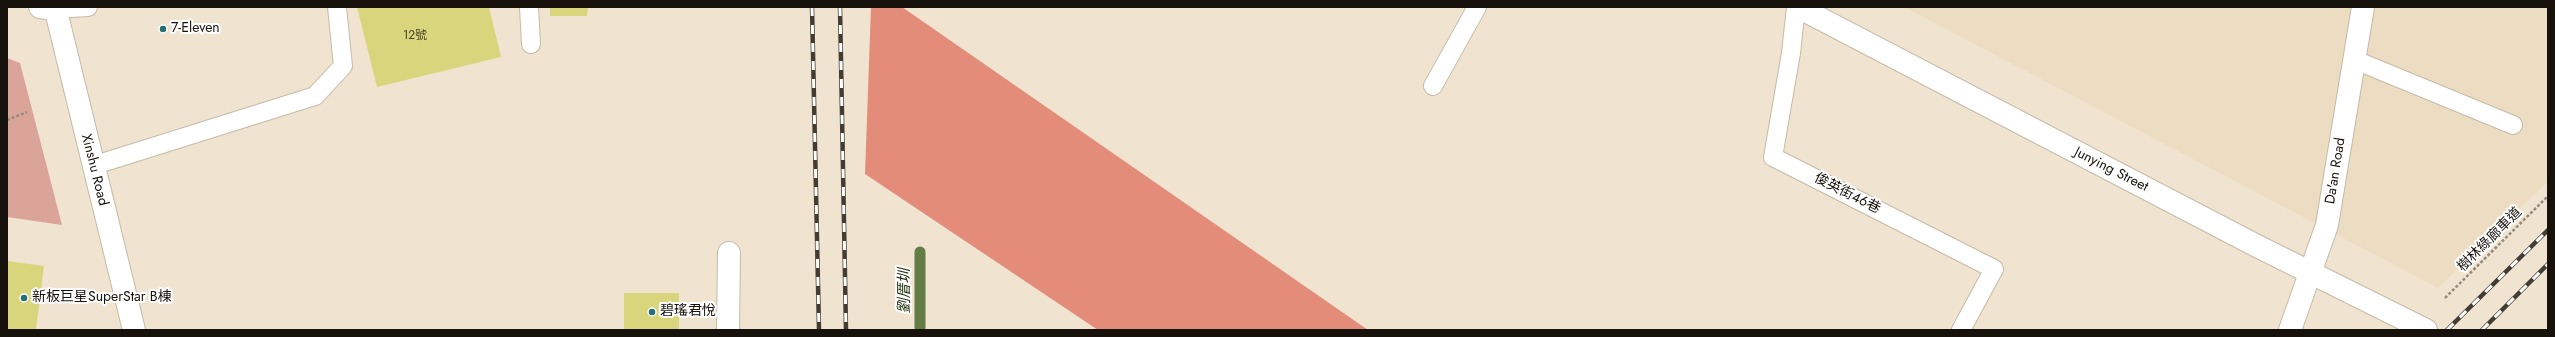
<!DOCTYPE html>
<meta charset="utf-8">
<style>
body{margin:0}
#map{position:relative;width:2555px;height:337px;overflow:hidden;background:#f0e4d1;font-family:Jost,sans-serif}
canvas{display:block}
.frame{position:absolute;inset:0;border:8px solid #16120b;pointer-events:none}
</style>
<div id="map">
<canvas width="2555" height="337"></canvas>
<div class="frame"></div>
</div>
<script>
const ctx = document.querySelector('canvas').getContext('2d');
ctx.lineJoin = 'round';
function fillPath(path, color) { ctx.fillStyle = color; ctx.fill(path, 'evenodd'); }
const poly = rows => new Path2D(rows.map(r => 'M' + r).join(''));
function trace(path, color, width, dash) { ctx.strokeStyle = color; ctx.lineWidth = width; ctx.lineCap = dash ? 'butt' : 'round'; ctx.setLineDash(dash || []); ctx.stroke(path); }
function write(font, color, halo, rows, align = 'center') {
  ctx.font = font + ' Jost,"Noto Sans TC",sans-serif'; ctx.lineWidth = 4; ctx.setLineDash([]); ctx.textBaseline = 'middle'; ctx.strokeStyle = halo; ctx.fillStyle = color; for (const [text, x, y, turn = 0] of rows) {
    ctx.save(); ctx.translate(x, y); ctx.rotate((+turn || 0) * Math.PI / 180); ctx.textAlign = isNaN(turn) ? turn : align; if (halo) ctx.strokeText(text, 0, 0); ctx.fillText(text, 0, 0); ctx.restore();
  }
}
const built = poly([
 [1904,7,2548,7,2548,181,2438,288]
]);
const green = poly([
 [7,58,20,63,62,225,7,217]
]);
const forest = poly([
 [871,7,902,7,1368,330,1098,330,865,174]
]);
const stream = poly([
 [920,252,920,330]
]);
const building = poly([
 [357,7,489,7,501,57,377,87],
 [550,7,588,7,587,16,550,16],
 [7,261,44,266,36,330,7,330],
 [624,293,679,293,679,330,624,330]
]);
const path = poly([
 [7,120,27,112],
 [2445,298,2548,196]
]);
const lane = poly([
 [529,7,531,44],
 [1796,7,1791,53,1773,157,1994,269,1961,330],
 [55,9,88,7],
 [2355,60,2513,125],
 [1433,86,1477,7],
 [92,166,315,96,343,66,337,7]
]);
const street = poly([
 [40,7,55,9],
 [728,330,729,253]
]);
const secondary = poly([
 [55,7,134,330],
 [1798,7,2257,246,2426,330],
 [2290,330,2327,225,2363,7]
]);
const rail = poly([
 [812,7,819,330],
 [840,7,846,330],
 [2447,330,2548,230],
 [2482,330,2548,264]
]);
const markers = [
 [163,29,4,"#256f77"],
 [24,298,4,"#256f77"],
 [652,312,4,"#256f77"]
];
const numberNames = [
 ["12號",415,36]
];
const poiNames = [
 ["7-Eleven",171,29],
 ["新板巨星SuperStar B棟",32,298],
 ["碧瑤君悅",660,312]
];
const streetNames = [
 ["Xinshu Road",94,170,76],
 ["Junying Street",2111,170,27],
 ["Da'an Road",2336,171,-81],
 ["俊英街46巷",1847,194,27],
 ["樹林綠廊車道",2490,240,-45]
];
const waterNames = [
 ["劉厝圳",905,291,-90]
];
fillPath(built, '#ecddc2');
fillPath(green, '#dba499');
fillPath(forest, '#e38c7a');
trace(stream, '#637c46', 11);
fillPath(building, '#d9d57d');
trace(lane, '#c4baa7', 20);
trace(street, '#c4baa7', 24);
trace(secondary, '#c4baa7', 24);
trace(path, '#958c7e', 2.5, [3, 2]);
trace(lane, '#fff', 18);
trace(street, '#fff', 22);
trace(secondary, '#fff', 22);
trace(rail, '#423c33', 4.5);
trace(rail, '#fff', 3, [9]);
for (const [x, y, r, color] of markers) { const dot = new Path2D(); dot.arc(x, y, r, 0, 2 * Math.PI); ctx.fillStyle = color; ctx.fill(dot); trace(dot, '#fff', 1.5); }
write('12px', '#474328', null, numberNames);
write('14px', '#16120b', '#fff', poiNames, 'left');
write('14px', '#16120b', '#fff', streetNames);
write('italic 15px', '#213010', '#fff', waterNames);
</script>
